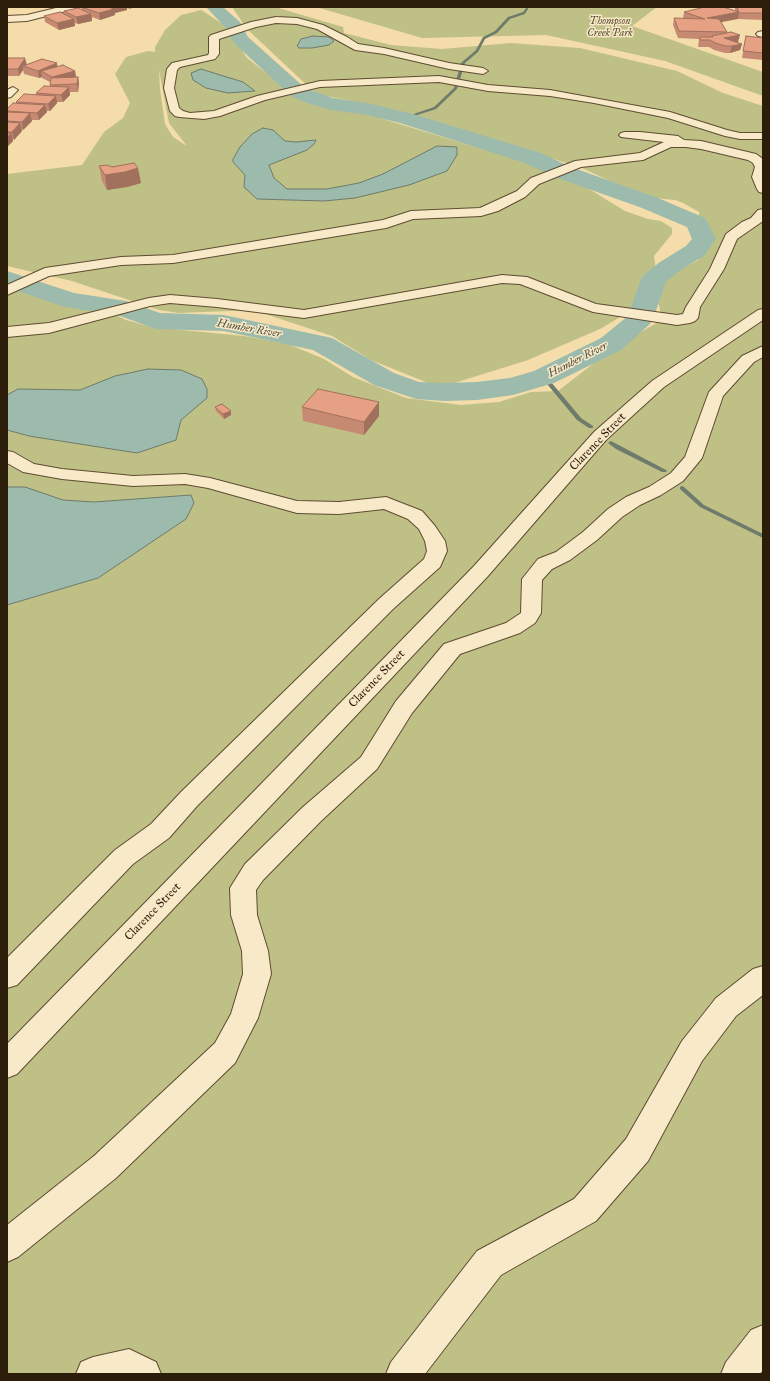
<!DOCTYPE html>
<style>
body{margin:0}
#map{position:relative;width:770px;height:1381px;overflow:hidden;background:#f4ddaa;font-family:"IM FELL Great Primer",serif}
canvas{display:block}
.frame{position:absolute;inset:0;border:8px solid #2c1c0a;pointer-events:none}
</style>
<div id="map">
<canvas width="770" height="1381"></canvas>
<div class="frame"></div>
</div>
<script>
const ctx = document.querySelector('canvas').getContext('2d');
ctx.lineJoin = 'round';
function fillPath(path, color) { ctx.fillStyle = color; ctx.fill(path, 'evenodd'); }
const poly = rows => new Path2D(rows.map(r => 'M' + r).join(''));
function trace(path, color, width, dash) { ctx.strokeStyle = color; ctx.lineWidth = width; ctx.lineCap = dash ? 'butt' : 'round'; ctx.setLineDash(dash || []); ctx.stroke(path); }
function write(font, color, halo, rows, align = 'center') {
  ctx.font = font + ' "IM FELL Great Primer",serif'; ctx.lineWidth = 3; ctx.setLineDash([]); ctx.textBaseline = 'middle'; ctx.strokeStyle = halo; ctx.fillStyle = color; for (const [text, x, y, turn = 0] of rows) {
    ctx.save(); ctx.translate(x, y); ctx.rotate((+turn || 0) * Math.PI / 180); ctx.textAlign = isNaN(turn) ? turn : align; if (halo) ctx.strokeText(text, 0, 0); ctx.fillText(text, 0, 0); ctx.restore();
  }
}
const green = poly([
 [232,7,275,7,343,27,344,33,391,45,442,49,511,43,580,48,677,71,723,93,763,106,763,1374,7,1374,7,279,97,306,126,320,152,327,244,336,288,344,324,359,353,377,406,398,461,405,499,402,531,392,558,391,616,346,655,324,661,315,656,290,672,274,699,260,699,212,683,203,675,200,644,197,582,168,451,126,366,104,322,95,313,91,247,29],
 [316,7,657,7,632,26,763,72,763,96,665,61,546,35,422,38],
 [201,10,226,26,247,58,287,89,312,102,343,110,360,112,472,146,535,163,576,181,625,211,648,219,661,221,672,228,672,234,654,256,656,271,643,284,632,310,600,329,528,360,448,385,428,383,371,360,332,336,253,310,179,313,159,310,72,281,7,266,7,174,82,165,104,132,123,118,130,103,115,74,126,57,148,51,155,52,155,47,165,30,181,15],
 [159,70,169,123,187,146,173,137,165,124,160,89]
]);
const water = poly([
 [313,36,329,37,334,41,329,45,312,48,299,48,297,46,301,39,313,36],
 [201,69,243,82,255,91,228,93,206,88,193,80,191,73,201,69],
 [263,128,273,130,285,141,296,142,316,140,314,144,307,150,269,165,274,178,287,189,327,189,359,183,383,174,437,146,457,147,457,155,447,171,409,185,355,198,324,201,257,199,244,187,245,175,233,162,233,159,240,147,252,134,263,128],
 [148,369,181,370,202,379,207,389,207,398,181,420,176,440,137,453,29,436,7,430,7,395,18,389,80,390,115,376,148,369],
 [7,487,25,487,63,500,94,502,191,495,194,503,186,519,98,578,7,605,7,487]
]);
const stream = poly([
 [527,7,529,7,525,14,510,19,497,33,485,39,478,52,465,63,457,89,436,109,405,119,405,117,434,107,454,88,461,63,476,50,483,37,495,31,508,17,523,12,527,7],
 [544,375,546,376,581,418,593,426,593,428,589,428,577,420,542,378,541,377,544,375],
 [611,441,666,470,667,471,666,472,662,472,616,449,608,443,611,441],
 [682,486,684,487,704,505,763,534,763,538,700,507,680,489,680,487,682,486]
]);
const river = poly([
 [206,7,223,7,240,22,248,37,305,88,333,98,367,103,413,114,541,153,571,167,658,198,705,218,716,239,704,256,678,272,666,282,653,319,649,325,621,350,554,383,513,395,477,400,445,401,416,399,374,385,313,350,224,331,156,329,120,316,61,306,7,287,7,271,74,293,126,301,160,313,224,315,332,338,394,373,419,382,445,383,477,382,510,378,534,371,601,338,628,316,641,279,645,274,660,262,686,246,692,239,687,227,642,208,555,177,525,163,400,123,367,115,331,110,307,103,291,96,234,43,226,28,206,7]
]);
const minor = poly([
 [60,7,76,7,74,9,27,21,7,22,7,16,27,15,60,7],
 [276,17,297,18,323,25,347,37,358,44,384,48,449,63,483,68,488,71,483,74,449,69,384,54,355,50,317,29,297,24,276,23,256,27,219,39,219,54,215,59,180,67,177,70,174,88,179,108,183,111,190,113,214,111,257,96,320,81,439,76,488,85,550,90,670,112,727,130,740,133,763,133,763,139,740,139,725,136,668,118,594,103,550,96,488,91,439,82,320,87,265,100,220,116,204,119,179,117,175,116,170,111,164,88,167,69,172,63,208,55,209,53,209,37,211,35,251,22,276,17],
 [763,31,763,37,758,36,756,34,758,32,763,31],
 [13,87,18,90,11,97,7,98,7,90,13,87],
 [625,132,640,132,678,136,684,140,701,141,756,154,763,159,763,193,759,192,757,189,752,177,755,167,753,163,748,160,701,149,686,147,671,147,643,160,581,167,539,184,525,197,498,211,481,216,413,219,386,228,173,263,121,265,49,276,7,295,7,285,45,268,121,257,173,255,383,220,411,211,480,208,517,191,531,178,575,161,640,153,664,142,621,137,619,135,621,133,625,132],
 [763,209,763,221,737,239,724,269,700,307,698,318,695,321,690,323,677,325,593,312,520,284,502,283,304,318,217,307,170,303,150,306,49,333,7,337,7,327,49,323,149,298,170,295,217,299,304,310,502,275,527,277,596,304,677,315,683,314,686,307,710,269,726,234,742,222,751,218,758,210,763,209],
 [763,309,763,320,664,387,606,440,488,576,17,1074,7,1078,7,1044,474,566,594,432,652,381,758,310,763,309],
 [763,346,763,357,754,362,723,396,702,458,683,481,661,495,640,505,622,517,597,540,570,560,552,569,542,580,541,613,535,623,520,633,460,654,412,713,377,769,321,821,263,880,256,890,257,915,268,951,271,974,258,1018,235,1063,116,1178,18,1257,7,1262,7,1225,94,1156,215,1043,231,1014,243,974,242,951,231,915,230,888,245,864,303,807,361,757,396,701,444,644,506,623,521,613,522,579,538,559,556,552,583,532,608,509,626,497,649,487,671,473,685,457,709,392,742,356,763,346],
 [7,451,13,452,34,464,62,469,133,476,185,474,210,478,297,501,339,502,386,497,422,511,435,526,445,541,447,551,440,567,393,609,197,806,169,838,133,864,17,985,7,988,7,958,115,850,151,824,181,792,379,599,424,559,427,551,425,541,419,529,408,519,384,509,339,514,297,513,208,488,185,484,133,486,62,479,23,472,7,463,7,451],
 [763,966,763,995,736,1016,702,1061,648,1161,596,1221,501,1275,425,1374,386,1374,391,1362,477,1251,574,1199,626,1139,682,1041,716,998,753,969,763,966],
 [763,1325,763,1370,760,1374,721,1374,726,1362,751,1330,763,1325],
 [129,1349,156,1362,161,1374,76,1374,81,1362,93,1357,129,1349]
]);
const wall = poly([
 [81,7,134,7,130,9,127,8,127,10,115,13,115,15,100,20,92,17,92,21,78,24,75,23,75,26,59,30,45,22,44,16,64,14,64,11,82,10],
 [735,7,763,7,763,20,738,19,738,18,721,22,727,32,738,42,737,42,742,44,740,50,730,53,725,53,714,50,709,47,698,47,699,39,678,38,673,25,674,18,683,19,684,12,735,11],
 [746,36,763,38,763,60,742,58],
 [7,58,27,65,26,65,57,63,57,67,75,71,76,77,78,77,79,84,78,92,70,92,70,95,63,102,57,102,57,103,50,111,46,111,47,112,39,120,32,120,32,121,23,130,22,129,22,131,14,140,13,139,13,141,7,147,7,109,16,103,16,102,36,95,36,93,50,86,50,82,42,78,42,77,39,78,24,74,23,70,19,76,7,76],
 [99,166,141,183,127,187,107,190,102,181],
 [215,407,231,415,224,419,216,411],
 [302,407,379,416,364,435,303,421]
]);
const shadedWall = poly([
 [113,7,127,7,127,10,115,13,115,15,100,20,99,13,113,9],
 [739,12,738,19,706,25,707,18],
 [91,14,92,21,78,24,76,17],
 [74,19,75,26,59,30,57,23],
 [740,35,738,42,723,44,724,38],
 [742,44,740,50,730,53,732,46],
 [25,58,27,65,25,67,23,66,23,70,19,76,18,69],
 [57,63,58,70,41,71,42,77,39,78,38,71],
 [75,71,76,78,53,84,52,77],
 [78,77,79,84,78,92,77,84],
 [69,87,70,95,63,102,61,95],
 [56,96,57,103,50,111,48,104],
 [45,105,47,112,39,120,37,113],
 [30,113,32,121,23,130,22,122],
 [20,123,22,131,14,140,12,132],
 [11,133,13,141,7,147,7,138],
 [138,168,141,183,127,187,107,190,105,175],
 [379,402,379,416,364,435,364,422],
 [231,411,231,415,224,419,223,414]
]);
const building = poly([
 [81,7,109,7,114,9,99,13,81,7],
 [705,7,723,7,739,12,707,18,719,19,727,32,679,31,674,18,705,19,684,12,705,7],
 [737,7,763,7,763,13,739,13,737,7],
 [78,8,91,14,76,17,64,11,78,8],
 [60,12,74,19,57,23,44,16,60,12],
 [731,32,740,35,724,38,742,44,732,46,726,46,715,43,710,40,700,40,700,37,713,37,712,36,731,32],
 [746,36,763,38,763,53,743,51,746,36],
 [7,58,25,58,18,69,7,69,7,58],
 [42,59,57,63,38,71,23,66,42,59],
 [63,65,75,71,52,77,41,71,63,65],
 [78,77,77,84,50,85,51,78,78,77],
 [44,86,69,87,61,95,36,93,44,86],
 [24,94,56,96,48,104,16,102,24,94],
 [13,103,45,105,37,113,7,111,7,109,13,103],
 [7,112,30,113,22,122,7,121,7,112],
 [7,122,20,123,12,132,7,132,7,122],
 [7,133,11,133,7,138,7,133],
 [134,163,138,168,125,172,105,175,99,166,107,165,112,167,134,163],
 [318,389,379,402,364,422,302,407,318,389],
 [222,404,231,411,223,414,215,407,222,404]
]);
const farParknames = [
 ["Thompson",610,22],
 ["Creek Park",610,34]
];
const farWaternames = [
 ["Humber River",249,329,10],
 ["Humber River",578,360,-27]
];
const streetNames = [
 ["Clarence Street",598,442,-46],
 ["Clarence Street",377,679,-46],
 ["Clarence Street",153,912,-46]
];
fillPath(green, '#bfc086');
fillPath(water, '#9cbbac');
trace(water, '#6f7b6b', 1);
fillPath(stream, '#6f7b6b');
fillPath(river, '#9cbbac');
trace(minor, '#5e4c32', 2);
fillPath(minor, '#f8e9c8');
fillPath(wall, '#c68a72');
fillPath(shadedWall, '#a1715d');
fillPath(building, '#e6a185');
trace(building, '#a1715d', 1);
write('italic 10px', '#584d2f', '#f8e9c8', farParknames);
write('italic 11px', '#4e4c3b', '#f8e9c8', farWaternames);
write('12px', '#2c1c0a', '#f8e9c8', streetNames);
</script>
